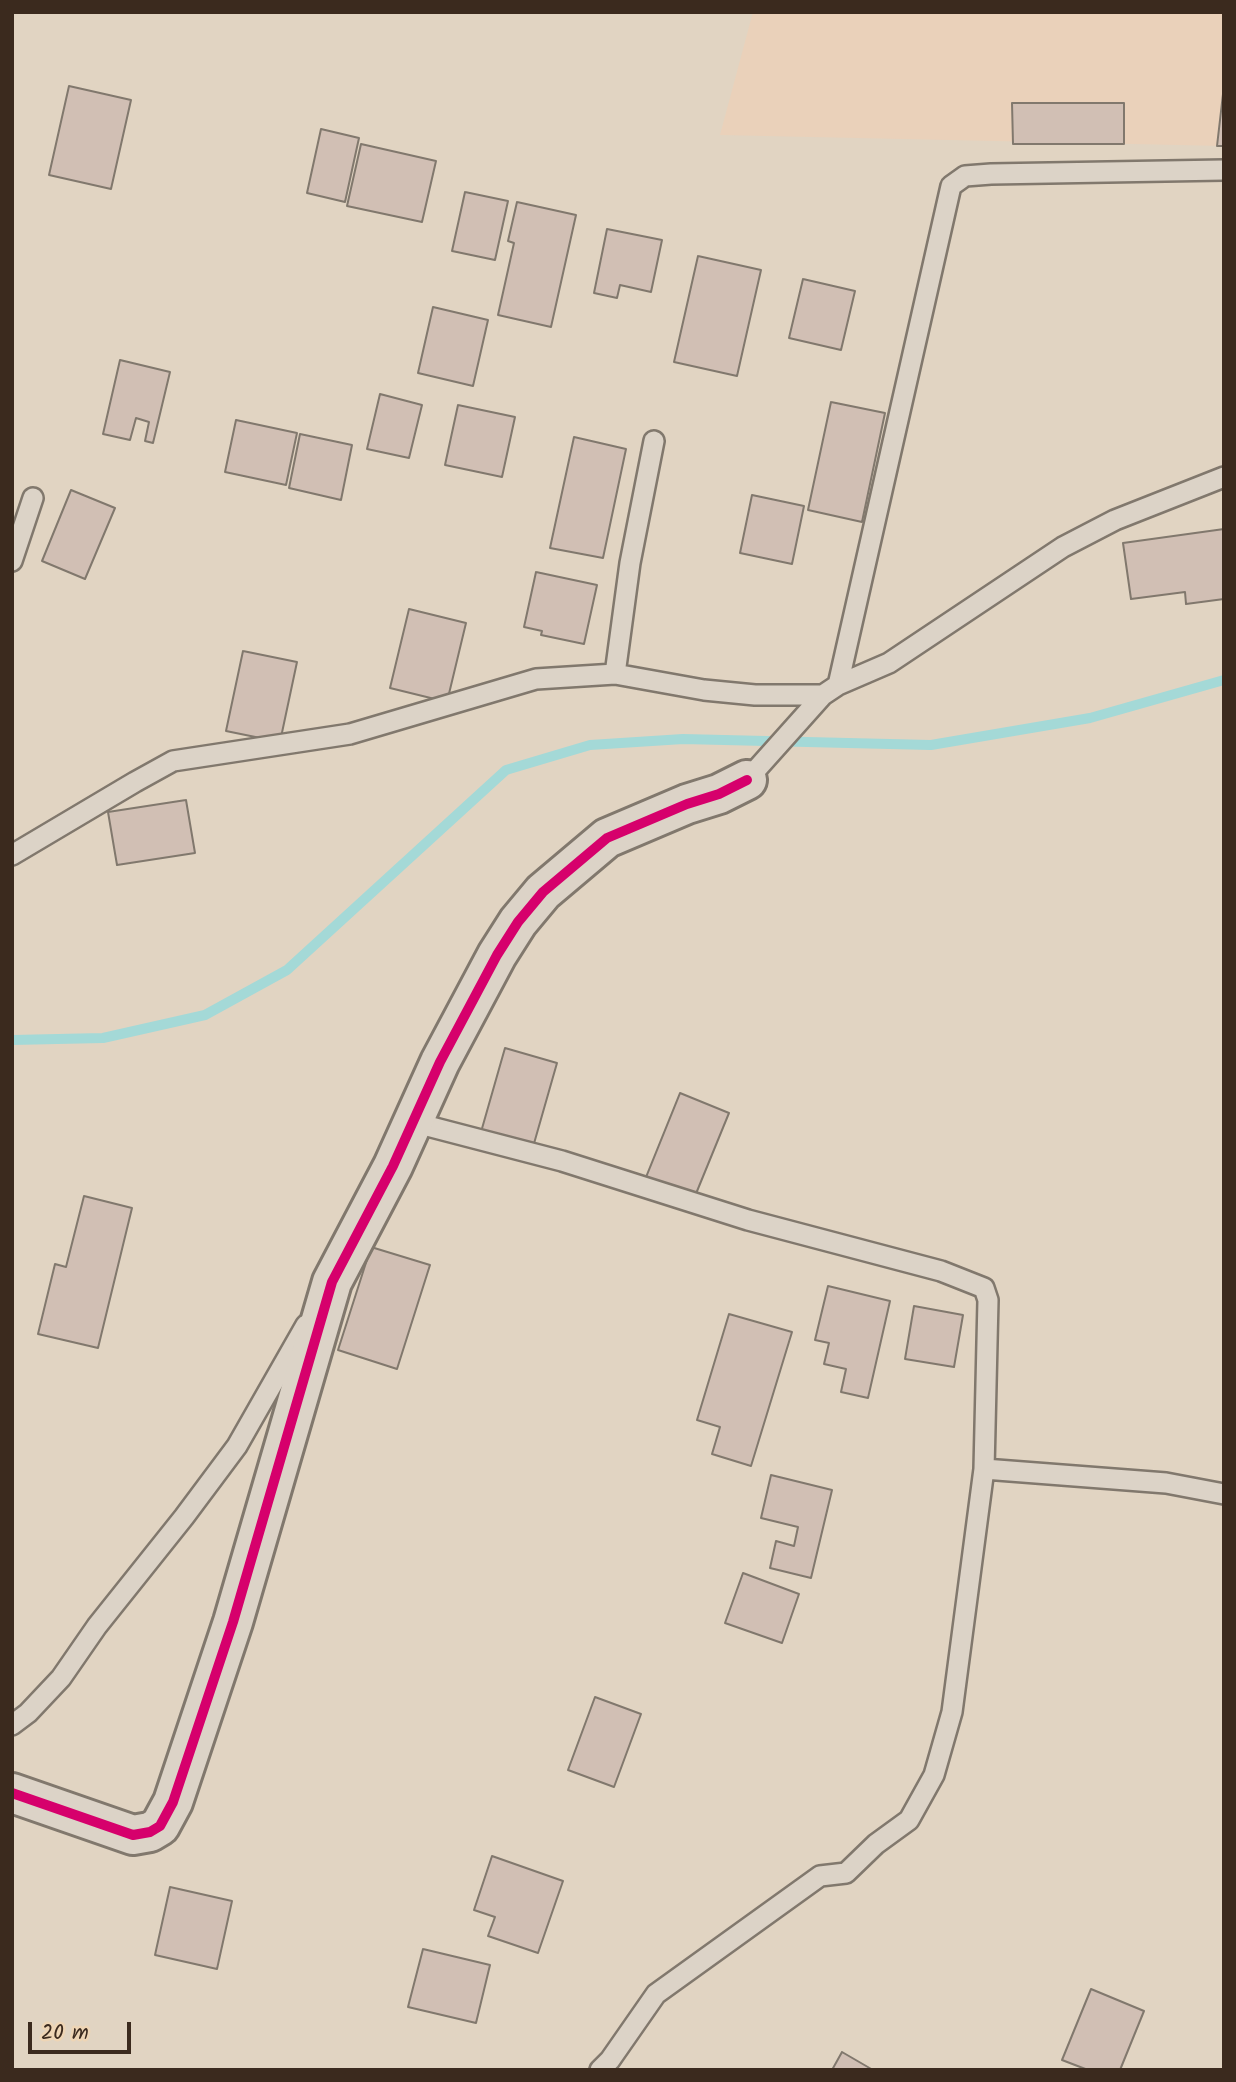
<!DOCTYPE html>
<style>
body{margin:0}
#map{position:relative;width:1236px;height:2082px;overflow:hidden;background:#e1d4c2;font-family:Kalam,sans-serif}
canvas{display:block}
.frame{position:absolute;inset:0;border:14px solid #3b2a1e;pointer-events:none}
.scale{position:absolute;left:28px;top:2022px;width:103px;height:32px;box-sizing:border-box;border:4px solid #3b2a1e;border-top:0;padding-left:9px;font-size:21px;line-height:24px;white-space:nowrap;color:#3b2a1e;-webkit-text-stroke:5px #eed5b5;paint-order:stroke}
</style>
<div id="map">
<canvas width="1236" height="2082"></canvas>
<div class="frame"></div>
<div class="scale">20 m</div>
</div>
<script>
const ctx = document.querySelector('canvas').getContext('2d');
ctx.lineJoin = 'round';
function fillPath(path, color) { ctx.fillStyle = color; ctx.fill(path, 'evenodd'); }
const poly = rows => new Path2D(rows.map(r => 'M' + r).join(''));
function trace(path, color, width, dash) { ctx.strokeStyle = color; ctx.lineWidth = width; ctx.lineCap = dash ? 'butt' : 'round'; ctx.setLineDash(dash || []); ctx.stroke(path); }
const built = poly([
 [753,12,1224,12,1224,146,720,135]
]);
const stream = poly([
 [12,1040,103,1038,205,1015,287,970,506,770,590,745,683,739,931,745,1090,718,1224,680]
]);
const building = poly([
 [69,86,131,100,111,189,49,175,69,86],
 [1223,94,1224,95,1224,146,1217,146,1223,94],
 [1012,103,1124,103,1124,144,1013,144,1012,103],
 [321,129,359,138,345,202,307,193,321,129],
 [361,144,436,161,422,222,347,206,361,144],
 [465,192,508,201,495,260,452,251,465,192],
 [517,202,576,215,551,327,498,315,514,243,508,241,517,202],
 [607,229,662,240,651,292,620,285,617,298,594,293,607,229],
 [698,256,761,270,737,376,674,362,698,256],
 [803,279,855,291,841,350,789,338,803,279],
 [433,307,488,320,473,386,418,373,433,307],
 [120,360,170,372,153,443,145,441,149,422,136,418,130,440,103,434,120,360],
 [380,394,422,405,409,458,367,449,380,394],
 [831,402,885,413,862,522,808,510,831,402],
 [458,405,515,417,502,477,445,465,458,405],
 [236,420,297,433,286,485,225,472,236,420],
 [300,434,352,445,341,500,289,488,300,434],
 [574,437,626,449,603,558,550,548,574,437],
 [71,490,115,508,85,579,42,561,71,490],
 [752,495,804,506,792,564,740,553,752,495],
 [1224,529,1224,599,1186,604,1185,592,1131,599,1123,543,1224,529],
 [536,572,597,585,584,644,541,635,542,631,524,627,536,572],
 [409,609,466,623,447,702,390,688,409,609],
 [243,651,297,662,280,742,226,731,243,651],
 [186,800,195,853,117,865,108,812,186,800],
 [505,1048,557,1063,533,1147,481,1132,505,1048],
 [680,1093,729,1113,693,1201,644,1182,680,1093],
 [84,1196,132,1208,98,1348,38,1334,55,1264,66,1267,84,1196],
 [371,1247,430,1265,397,1369,338,1350,371,1247],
 [828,1286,890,1301,868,1398,841,1392,846,1369,824,1364,829,1343,815,1340,828,1286],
 [914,1306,963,1315,954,1367,905,1359,914,1306],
 [729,1314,792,1332,751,1466,712,1454,720,1427,697,1420,729,1314],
 [771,1475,832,1490,811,1578,770,1568,776,1541,794,1546,798,1527,761,1518,771,1475],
 [743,1573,799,1594,782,1643,725,1623,743,1573],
 [595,1697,641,1714,614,1787,568,1770,595,1697],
 [492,1856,563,1881,538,1953,488,1936,495,1917,474,1910,492,1856],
 [170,1887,232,1901,217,1969,155,1955,170,1887],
 [423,1949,490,1965,476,2023,408,2007,423,1949],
 [1091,1989,1144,2011,1120,2070,1088,2070,1062,2060,1091,1989],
 [842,2052,873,2070,832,2070,842,2052]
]);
const service = poly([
 [12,561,33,498],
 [615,674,630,563,654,441],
 [838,685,951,186,965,176,991,174,1224,170],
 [747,780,823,695,838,685,889,663,1063,547,1115,520,1224,477],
 [12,855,135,782,173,761,350,734,536,679,615,674,704,690,755,695,823,695],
 [412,1122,562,1161,748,1220,941,1271,984,1288,988,1300,984,1469,952,1712,934,1775,909,1820,876,1844,846,1873,820,1876,656,1994,610,2060,600,2070],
 [984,1469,1166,1483,1224,1494],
 [12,1725,28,1713,61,1678,97,1626,184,1517,237,1446,306,1325]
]);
const minor = poly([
 [12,1793,133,1835,150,1832,160,1826,173,1802,233,1622,332,1282,393,1166,440,1062,497,955,518,922,543,892,607,838,687,804,719,794,747,780]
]);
const cycleway = poly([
 [12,1793,133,1835,150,1832,160,1826,173,1802,233,1622,332,1282,393,1166,440,1062,497,955,518,922,543,892,607,838,687,804,719,794,747,780]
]);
fillPath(built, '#ead1ba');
trace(stream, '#a4d9d7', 10);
fillPath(building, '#d1bfb4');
trace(building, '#81786d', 2);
trace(service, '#81786d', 24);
trace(minor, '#81786d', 44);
trace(service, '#dcd3c7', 19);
trace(minor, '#dcd3c7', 38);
trace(cycleway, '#d6006c', 10);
</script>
